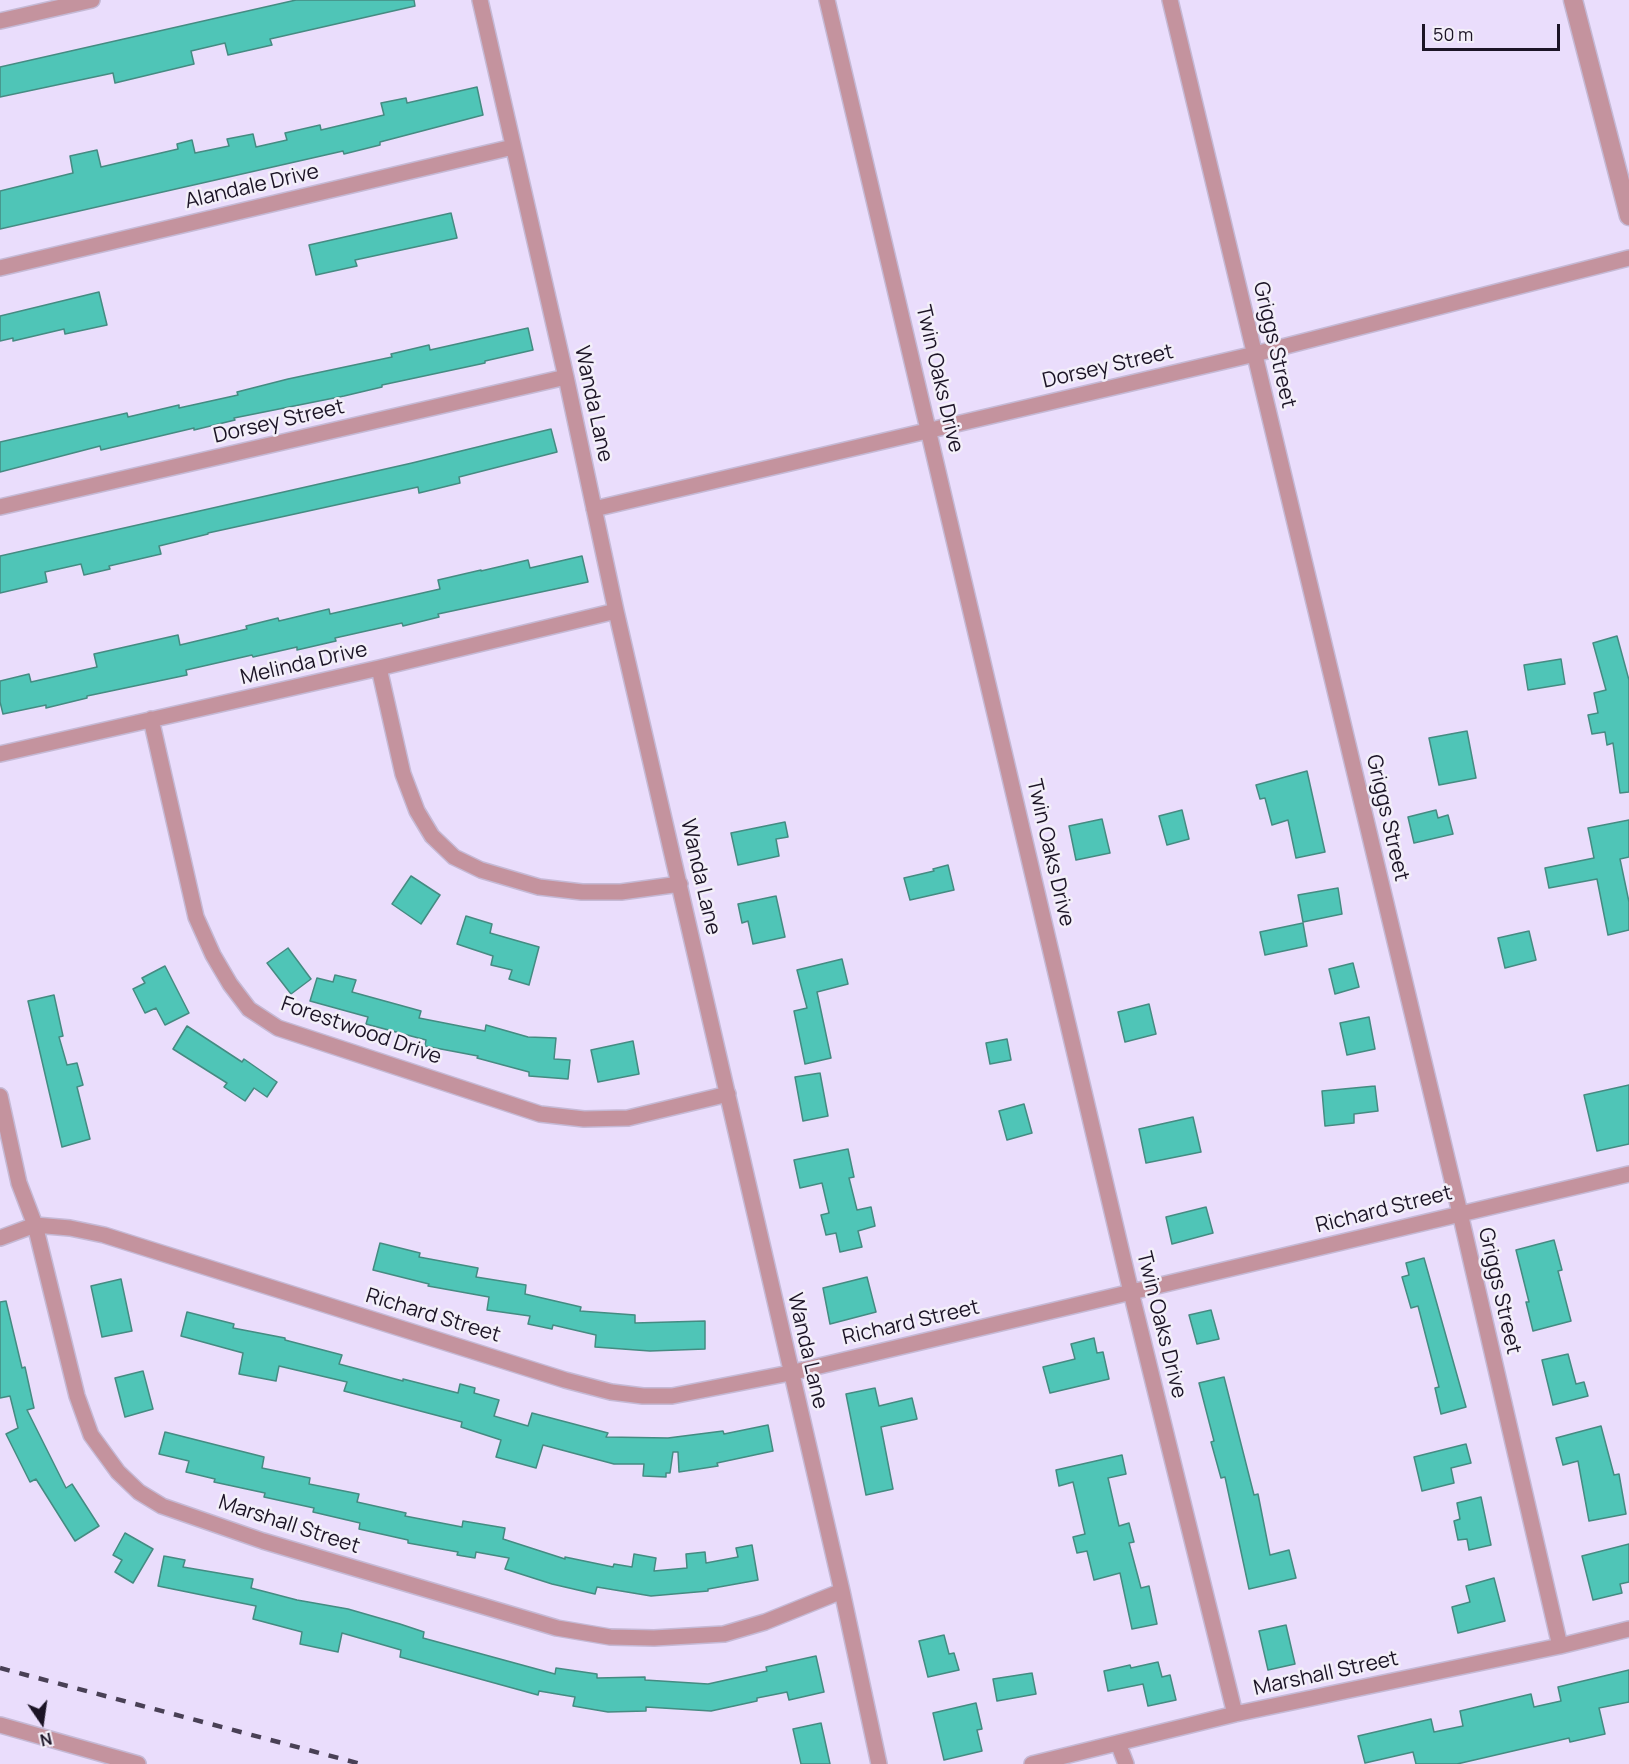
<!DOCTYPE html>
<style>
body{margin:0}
#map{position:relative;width:1629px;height:1764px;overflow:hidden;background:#eaddfc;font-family:Manrope,sans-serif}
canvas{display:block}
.north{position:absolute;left:12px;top:1692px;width:60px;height:60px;-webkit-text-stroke:4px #f3eff9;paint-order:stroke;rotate:167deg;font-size:16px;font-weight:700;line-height:24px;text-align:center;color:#1c1426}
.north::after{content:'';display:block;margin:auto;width:21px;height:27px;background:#1c1426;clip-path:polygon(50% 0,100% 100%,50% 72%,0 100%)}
.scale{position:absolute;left:1422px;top:24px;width:138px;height:27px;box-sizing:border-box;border:3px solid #1c1426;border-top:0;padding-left:8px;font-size:18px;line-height:21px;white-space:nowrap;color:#1c1426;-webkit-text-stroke:4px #f3eff9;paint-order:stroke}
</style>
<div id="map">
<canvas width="1629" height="1764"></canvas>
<div class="north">N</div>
<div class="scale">50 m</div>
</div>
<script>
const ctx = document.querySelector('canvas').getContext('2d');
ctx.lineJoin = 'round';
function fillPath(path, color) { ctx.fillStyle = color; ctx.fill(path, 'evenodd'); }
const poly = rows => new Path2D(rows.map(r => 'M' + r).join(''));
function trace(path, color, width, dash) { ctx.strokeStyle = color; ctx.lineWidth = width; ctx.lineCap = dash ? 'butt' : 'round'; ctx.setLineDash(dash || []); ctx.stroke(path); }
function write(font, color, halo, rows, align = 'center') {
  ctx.font = font + ' Manrope,sans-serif'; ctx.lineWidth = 5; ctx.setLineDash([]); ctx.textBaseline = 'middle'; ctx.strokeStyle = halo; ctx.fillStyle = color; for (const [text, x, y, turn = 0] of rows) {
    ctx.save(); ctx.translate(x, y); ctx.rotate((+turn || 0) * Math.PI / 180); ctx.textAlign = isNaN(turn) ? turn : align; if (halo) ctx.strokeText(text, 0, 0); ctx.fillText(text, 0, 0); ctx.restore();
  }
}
const building = poly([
 [296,0,414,0,415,6,270,39,272,45,228,55,225,43,191,51,194,64,115,83,113,73,0,97,0,67,296,0],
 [477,87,483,115,380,142,380,145,344,154,343,151,0,229,0,191,73,173,70,156,97,150,101,167,178,149,177,144,192,140,195,153,229,146,227,139,253,134,256,147,287,140,285,133,320,125,321,130,384,115,381,103,406,98,407,103,477,87],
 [451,213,457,238,355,260,357,266,316,275,309,245,451,213],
 [99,292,107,325,65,334,64,329,13,341,13,338,0,341,0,316,99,292],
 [528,328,533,350,485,361,485,363,382,385,382,387,344,396,234,418,235,420,194,430,194,428,101,450,100,446,0,472,0,442,127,413,128,417,179,405,179,408,238,395,237,392,288,379,392,357,391,354,429,345,430,350,528,328],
 [551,429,557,452,459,477,460,483,419,493,418,487,208,533,208,534,159,546,161,554,109,566,110,569,84,575,81,564,45,572,47,582,0,593,0,556,412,463,551,429],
 [582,556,588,582,438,614,439,617,403,626,402,623,335,638,336,641,297,650,297,647,253,657,252,655,186,670,187,675,87,696,87,698,46,708,46,705,3,714,0,702,0,681,29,674,31,682,97,667,94,654,178,635,180,645,247,629,246,626,278,618,279,621,329,609,330,614,440,589,438,580,481,570,481,571,528,560,530,568,582,556],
 [1617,636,1629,680,1629,792,1620,793,1613,743,1607,745,1605,732,1592,734,1588,715,1598,713,1594,693,1606,690,1593,643,1617,636],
 [1561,659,1565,684,1528,690,1524,665,1561,659],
 [1467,731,1476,778,1439,785,1429,738,1467,731],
 [1307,771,1325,852,1296,858,1288,820,1272,825,1265,798,1260,799,1256,785,1307,771],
 [1182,810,1189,839,1167,845,1159,816,1182,810],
 [1436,810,1438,818,1448,815,1453,834,1414,843,1408,817,1436,810],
 [1102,819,1110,853,1076,860,1069,826,1102,819],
 [1629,820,1629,857,1620,859,1629,902,1629,930,1608,935,1597,879,1549,888,1545,868,1594,858,1588,828,1629,820],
 [785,822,788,837,776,839,779,856,738,865,731,833,785,822],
 [948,865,954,890,910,900,904,878,934,871,933,869,948,865],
 [411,876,440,895,421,924,392,904,411,876],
 [1338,888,1342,914,1303,922,1298,895,1338,888],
 [776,896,785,937,753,944,748,921,742,923,738,904,776,896],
 [466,916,492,924,490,933,539,947,529,985,509,979,512,970,491,965,493,956,457,944,466,916],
 [1303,923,1307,946,1265,955,1260,932,1303,923],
 [1529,931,1536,960,1505,968,1498,938,1529,931],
 [288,948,311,979,291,994,267,963,288,948],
 [842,959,848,984,817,992,831,1058,805,1064,794,1011,807,1008,797,970,842,959],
 [1353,963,1359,987,1335,994,1329,969,1353,963],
 [165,966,189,1013,165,1025,156,1008,145,1013,133,989,145,983,142,978,165,966],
 [335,975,356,980,352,992,421,1011,419,1018,485,1031,486,1025,528,1037,556,1038,554,1059,570,1060,568,1079,529,1076,529,1072,477,1058,478,1056,425,1046,426,1040,366,1024,368,1017,310,1001,317,978,333,982,335,975],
 [54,995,63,1036,59,1037,67,1065,77,1063,83,1085,77,1087,90,1139,62,1147,28,1001,54,995],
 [1149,1004,1156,1034,1125,1042,1118,1012,1149,1004],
 [1369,1017,1375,1049,1347,1055,1340,1023,1369,1017],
 [187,1026,242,1062,244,1059,277,1082,267,1097,254,1088,245,1101,224,1087,227,1083,173,1049,187,1026],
 [1007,1039,1011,1060,990,1064,986,1043,1007,1039],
 [633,1041,639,1074,598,1082,591,1050,633,1041],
 [820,1073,828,1116,803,1121,795,1077,820,1073],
 [1629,1085,1629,1144,1597,1151,1584,1095,1629,1085],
 [1375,1086,1378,1111,1354,1114,1354,1123,1325,1126,1322,1091,1375,1086],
 [1024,1104,1032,1133,1007,1140,999,1111,1024,1104],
 [1193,1117,1201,1152,1146,1163,1139,1129,1193,1117],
 [848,1149,854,1177,849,1178,857,1210,871,1207,875,1226,858,1231,862,1247,840,1252,836,1233,826,1235,821,1215,829,1213,822,1183,800,1188,794,1160,848,1149],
 [1206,1207,1213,1233,1172,1244,1166,1217,1206,1207],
 [1554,1240,1562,1270,1558,1271,1571,1321,1533,1331,1526,1302,1529,1302,1516,1250,1554,1240],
 [380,1243,420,1253,419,1257,478,1268,476,1277,526,1285,525,1294,581,1307,580,1311,635,1315,635,1323,705,1321,705,1349,650,1351,595,1347,596,1335,553,1325,552,1329,528,1324,530,1316,487,1310,489,1297,428,1286,429,1284,373,1270,380,1243],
 [1424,1258,1466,1407,1441,1414,1435,1388,1439,1387,1418,1306,1411,1308,1402,1277,1409,1275,1406,1263,1424,1258],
 [867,1277,876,1312,830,1324,823,1288,867,1277],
 [121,1279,132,1331,102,1337,91,1286,121,1279],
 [6,1301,22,1368,25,1367,34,1408,27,1410,66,1488,72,1484,99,1526,75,1541,36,1479,30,1482,6,1434,18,1428,10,1396,0,1398,0,1302,6,1301],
 [1211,1310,1219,1339,1197,1344,1189,1315,1211,1310],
 [187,1312,234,1324,233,1328,285,1338,285,1340,342,1355,339,1364,403,1381,403,1379,458,1393,460,1384,475,1388,474,1393,499,1400,494,1416,528,1426,532,1413,608,1433,606,1437,668,1438,723,1431,724,1434,768,1425,773,1451,717,1463,718,1466,679,1472,678,1452,673,1452,670,1473,666,1473,666,1477,643,1476,644,1464,614,1464,543,1445,536,1468,496,1457,501,1440,461,1427,462,1422,344,1391,347,1382,279,1366,276,1381,239,1374,243,1353,181,1336,187,1312],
 [1094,1338,1097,1353,1103,1352,1109,1379,1050,1393,1043,1367,1075,1359,1071,1344,1094,1338],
 [1568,1354,1576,1384,1584,1382,1588,1396,1553,1405,1542,1360,1568,1354],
 [143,1371,153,1409,125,1417,115,1378,143,1371],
 [1224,1377,1254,1495,1258,1494,1270,1555,1289,1550,1296,1578,1249,1589,1225,1477,1221,1478,1211,1442,1214,1441,1199,1383,1224,1377],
 [875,1388,879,1406,912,1398,917,1419,881,1427,893,1489,866,1495,846,1394,875,1388],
 [1601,1426,1614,1475,1619,1474,1626,1514,1589,1521,1578,1461,1563,1465,1556,1438,1601,1426],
 [165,1432,264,1457,262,1468,310,1478,309,1484,359,1494,357,1502,406,1513,405,1516,462,1527,463,1521,505,1528,503,1539,565,1559,565,1557,613,1567,614,1564,632,1567,634,1554,656,1558,654,1571,687,1568,686,1554,705,1552,706,1563,738,1557,736,1548,752,1545,758,1580,708,1589,708,1591,651,1596,597,1587,595,1594,552,1584,505,1569,509,1558,476,1552,475,1558,457,1555,458,1552,408,1543,408,1540,359,1529,360,1523,313,1512,314,1508,264,1497,265,1493,214,1482,215,1479,186,1472,189,1461,159,1454,165,1432],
 [1466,1444,1471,1463,1451,1468,1454,1483,1422,1491,1414,1457,1466,1444],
 [1122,1455,1126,1474,1108,1478,1119,1526,1129,1523,1134,1542,1129,1543,1141,1588,1149,1586,1157,1624,1132,1629,1120,1573,1094,1580,1087,1551,1077,1553,1073,1537,1085,1534,1073,1482,1059,1486,1056,1470,1122,1455],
 [1481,1497,1491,1545,1469,1550,1467,1539,1458,1540,1454,1521,1460,1519,1457,1503,1481,1497],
 [125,1533,153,1549,133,1583,115,1572,122,1560,113,1555,125,1533],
 [1629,1544,1629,1582,1620,1584,1622,1593,1593,1600,1582,1556,1629,1544],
 [164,1556,185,1560,183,1567,253,1579,251,1588,297,1600,348,1609,400,1624,424,1632,423,1638,555,1674,556,1668,597,1674,597,1678,645,1677,645,1680,708,1684,767,1671,766,1667,816,1656,824,1692,789,1700,787,1692,757,1698,757,1701,711,1711,646,1707,646,1711,608,1712,573,1706,575,1697,539,1691,538,1695,400,1657,401,1650,342,1633,338,1652,300,1644,302,1632,253,1619,256,1606,158,1586,164,1556],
 [1494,1578,1505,1621,1458,1633,1452,1607,1470,1602,1466,1586,1494,1578],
 [1286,1625,1295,1664,1268,1670,1259,1631,1286,1625],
 [944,1635,949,1654,954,1653,959,1670,928,1677,919,1641,944,1635],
 [1158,1662,1162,1677,1170,1675,1176,1700,1148,1706,1143,1684,1108,1691,1104,1671,1130,1665,1131,1668,1158,1662],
 [1629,1670,1629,1702,1599,1708,1605,1734,1570,1742,1569,1738,1457,1764,1416,1764,1413,1752,1365,1763,1358,1736,1431,1719,1434,1732,1463,1726,1460,1711,1531,1694,1534,1707,1561,1701,1558,1687,1629,1670],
 [1032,1673,1036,1694,997,1701,993,1679,1032,1673],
 [976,1703,982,1729,977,1730,982,1751,944,1760,933,1713,976,1703],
 [821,1723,830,1764,801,1764,793,1729,821,1723]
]);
const minor = poly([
 [480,0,566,377,616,611,842,1591,879,1764],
 [827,0,1131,1292,1235,1714],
 [1170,0,1460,1213,1560,1646],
 [0,21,92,0],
 [0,268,513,147],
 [0,507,566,377],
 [594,509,1255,354,1629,258],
 [379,668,403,774,417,811,432,836,454,857,481,870,539,887,582,892,621,892,680,884],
 [151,719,196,917,213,955,230,984,249,1009,278,1028,540,1114,584,1119,628,1118,728,1094],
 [0,754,379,668,616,611],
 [0,1096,19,1183,35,1225,77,1396,91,1435,118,1472,139,1492,162,1506,263,1541,557,1628,610,1637,654,1638,724,1634,765,1622,842,1591],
 [0,1238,35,1225,70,1228,104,1235,565,1380,611,1392,643,1396,672,1396,790,1373,1629,1174],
 [0,1725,138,1764],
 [1118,1743,1126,1764],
 [1032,1764,1235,1714,1560,1646,1629,1629]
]);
const tertiary = poly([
 [1573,0,1629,216]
]);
const rail = poly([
 [0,1668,361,1764]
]);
const streetNames = [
 ["Alandale Drive",252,187,-13],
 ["Griggs Street",1274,345,77],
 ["Dorsey Street",1108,367,-13],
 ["Twin Oaks Drive",939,379,77],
 ["Wanda Lane",593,404,78],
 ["Dorsey Street",279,422,-13],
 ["Melinda Drive",304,664,-13],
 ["Griggs Street",1387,818,77],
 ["Twin Oaks Drive",1050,853,77],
 ["Wanda Lane",700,877,77],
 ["Forestwood Drive",361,1031,19],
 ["Richard Street",1384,1210,-14],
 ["Griggs Street",1499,1291,77],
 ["Richard Street",433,1316,17],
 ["Richard Street",911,1323,-13],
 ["Twin Oaks Drive",1161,1325,76],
 ["Wanda Lane",807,1351,77],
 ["Marshall Street",289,1525,18],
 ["Marshall Street",1326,1674,-12]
];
fillPath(building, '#4fc5b7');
trace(building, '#458b82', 1.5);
trace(minor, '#c5b9d5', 18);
trace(tertiary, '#c5b9d5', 21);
trace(minor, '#c4939e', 15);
trace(tertiary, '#c4939e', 18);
trace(rail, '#494055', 4.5, [10, 10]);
write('21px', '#1c1426', '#f3eff9', streetNames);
</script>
